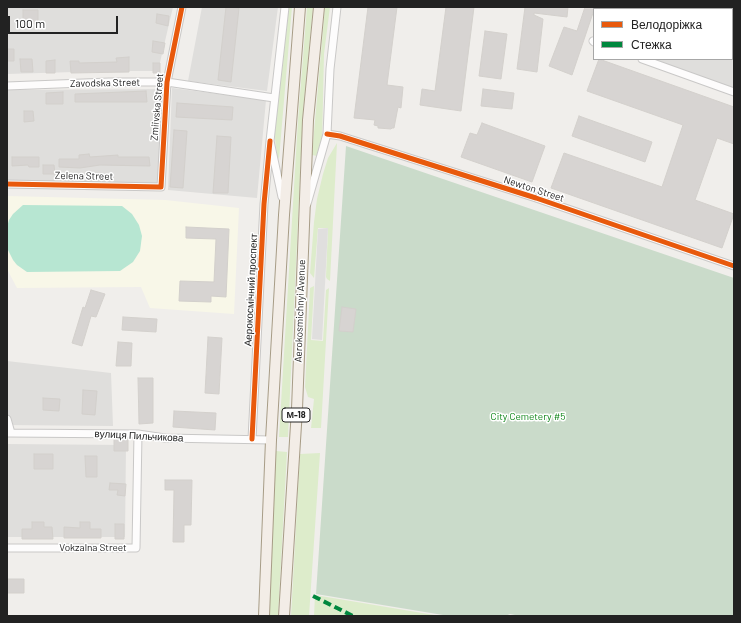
<!DOCTYPE html>
<meta charset="utf-8">
<style>
body{margin:0}
#map{position:relative;width:741px;height:623px;overflow:hidden;background:#f0eeeb;font-family:Barlow,sans-serif}
canvas{display:block}
.frame{position:absolute;inset:0;border:8px solid #222;pointer-events:none}
.legend{position:absolute;left:593px;top:8px;width:140px;height:52px;box-sizing:border-box;background:#fff;border:1px solid #a7a7a7;margin:0;padding:5px 7px;list-style:none;font-size:12px;color:#222}
.legend li{display:flex;align-items:center;gap:8px;height:20px}
.legend b{width:20px;border:1px solid #a7a7a7}
.scale{position:absolute;left:8px;top:16px;width:110px;height:18px;box-sizing:border-box;border:2px solid #222;border-top:0;padding-left:5px;font-size:12px;line-height:14px;white-space:nowrap;color:#222;-webkit-text-stroke:3px #fff;paint-order:stroke}
</style>
<div id="map">
<canvas width="741" height="623"></canvas>
<div class="frame"></div>
<ul class="legend">
<li><b style="height:5px;background:#e8590c"></b>Велодоріжка</li>
<li><b style="height:5px;background:#00873e"></b>Стежка</li>
</ul>
<div class="scale">100 m</div>
</div>
<script>
const ctx = document.querySelector('canvas').getContext('2d');
ctx.lineJoin = 'round';
function fillPath(path, color) { ctx.fillStyle = color; ctx.fill(path, 'evenodd'); }
const poly = rows => new Path2D(rows.map(r => 'M' + r).join(''));
function trace(path, color, width, dash) { ctx.strokeStyle = color; ctx.lineWidth = width; ctx.lineCap = dash ? 'butt' : 'round'; ctx.setLineDash(dash || []); ctx.stroke(path); }
function write(font, color, halo, rows, align = 'center') {
  ctx.font = font + ' Barlow,sans-serif'; ctx.lineWidth = 3; ctx.setLineDash([]); ctx.textBaseline = 'middle'; ctx.strokeStyle = halo; ctx.fillStyle = color; for (const [text, x, y, turn = 0] of rows) {
    ctx.save(); ctx.translate(x, y); ctx.rotate((+turn || 0) * Math.PI / 180); ctx.textAlign = isNaN(turn) ? turn : align; if (halo) ctx.strokeText(text, 0, 0); ctx.fillText(text, 0, 0); ctx.restore();
  }
}
const residential = poly([
 [7,7,173,7,158,71,108,71,7,74],
 [202,7,278,7,267,91,188,81],
 [609,7,734,7,734,88,651,59,732,59,732,9,609,9],
 [172,88,266,100,257,198,168,190],
 [166,89,161,187,7,184,7,90],
 [7,361,111,373,113,426,7,425],
 [7,444,126,445,125,537,7,537]
]);
const education = poly([
 [7,196,165,200,239,208,234,314,150,308,141,287,17,288,7,269]
]);
const grass = poly([
 [288,7,292,7,279,159,277,155,274,131],
 [307,7,313,7,303,111,288,437,279,437,298,120],
 [325,7,330,7,324,54,322,144,317,156,312,155],
 [337,143,330,281,327,279,326,277,328,228,318,228,314,278,310,273,314,222,317,199,323,174,328,158],
 [314,286,311,340,323,341,326,290,329,288,321,428,311,428,314,399,308,397,305,387,310,288],
 [276,451,287,452,278,616,267,616],
 [320,453,309,616,291,616,300,454],
 [315,595,440,616,314,616]
]);
const cemetery = poly([
 [346,146,734,278,734,616,520,616,510,614,505,616,449,616,316,594]
]);
const pitch = poly([
 [23,205,122,206,132,214,139,225,142,236,140,251,133,262,120,271,27,272,17,265,13,260,7,248,7,227,9,220,13,214]
]);
const parking = poly([
 [328,228,322,340,312,339,318,229]
]);
const building = poly([
 [226,7,239,8,231,82,218,80,226,7],
 [368,7,397,7,387,85,403,87,401,108,398,107,394,128,392,128,391,129,378,128,378,126,374,125,375,120,354,118,368,7],
 [446,7,474,7,461,111,420,105,422,89,435,91,446,7],
 [525,7,568,7,567,17,534,13,534,15,543,19,537,72,517,69,525,7],
 [585,7,595,7,572,75,549,66,564,27,577,31,585,7],
 [23,10,38,10,38,24,23,23,23,10],
 [157,14,169,16,168,26,156,23,157,14],
 [485,31,507,34,501,79,479,76,485,31],
 [153,41,165,43,163,54,152,52,153,41],
 [7,49,14,49,14,61,7,61,7,49],
 [129,57,129,72,71,73,70,61,79,61,79,63,117,62,116,58,129,57],
 [20,59,32,59,33,72,21,72,20,59],
 [599,59,734,107,734,144,717,138,695,200,734,214,722,248,551,188,564,153,662,187,683,125,587,91,599,59],
 [55,60,55,73,46,73,46,61,55,60],
 [153,63,160,63,160,73,153,73,153,63],
 [483,89,514,93,512,109,481,106,483,89],
 [146,91,147,102,75,102,75,94,146,91],
 [63,92,63,104,46,104,46,93,63,92],
 [177,103,233,107,232,120,176,117,177,103],
 [24,111,33,111,34,121,24,122,24,111],
 [579,116,652,142,645,162,572,136,579,116],
 [482,123,545,146,532,182,461,157,470,133,477,135,482,123],
 [174,130,187,131,183,188,170,187,174,130],
 [217,136,231,137,228,193,213,193,217,136],
 [89,154,90,157,118,155,118,157,149,157,150,166,100,165,80,168,59,167,59,159,79,159,79,155,89,154],
 [12,157,39,157,39,167,29,167,28,165,12,166,12,157],
 [43,165,54,165,55,174,43,174,43,165],
 [186,227,229,229,226,297,211,296,211,302,179,301,180,281,214,282,216,239,186,238,186,227],
 [91,290,105,294,96,317,91,316,82,346,72,343,83,307,85,308,91,290],
 [342,307,356,309,353,332,339,331,342,307],
 [123,317,157,319,156,332,122,330,123,317],
 [208,337,222,338,219,394,205,393,208,337],
 [118,342,132,343,131,366,116,366,118,342],
 [138,378,153,378,153,423,139,424,138,378],
 [83,390,97,391,95,415,82,414,83,390],
 [43,398,60,399,59,411,43,410,43,398],
 [174,411,216,413,215,430,173,427,174,411],
 [114,439,128,439,128,451,114,451,114,439],
 [34,454,53,454,53,469,34,469,34,454],
 [85,456,97,456,97,477,86,477,85,456],
 [165,480,192,480,191,525,184,525,184,542,173,542,174,490,165,490,165,480],
 [110,483,126,484,125,496,117,495,118,490,109,490,110,483],
 [32,522,44,522,44,527,52,527,53,539,22,539,22,529,32,529,32,522],
 [80,522,90,522,90,529,101,529,101,538,64,538,64,527,80,528,80,522],
 [115,524,124,524,124,539,115,539,115,524],
 [7,579,24,579,24,593,7,593,7,579]
]);
const street = poly([
 [593,41,594,42],
 [642,59,734,92],
 [7,86,109,82,167,82,274,98],
 [327,134,340,136,536,198,734,266],
 [7,184,161,187,167,82,182,7],
 [282,197,270,141,285,7],
 [307,204,327,134,330,69,337,7],
 [7,419,11,433],
 [7,433,138,434,165,438,271,440],
 [252,439,264,204,270,141],
 [7,548,136,548,138,434]
]);
const primary = poly([
 [264,616,271,440,284,215,300,7],
 [284,616,297,409,308,120,319,7]
]);
const quiet = poly([
 [313,596,353,616]
]);
const cycleway = poly([
 [327,134,340,136,536,198,734,266],
 [7,184,161,187,167,82,182,7],
 [252,439,264,204,270,141]
]);
const shields = [
 [296,415,28]
];
const shieldNames = [
 ["М-18",296,415]
];
const streetNames = [
 ["Zavodska Street",105,83,-1],
 ["Zmiivska Street",157,107,-85],
 ["Zelena Street",84,176,1],
 ["Newton Street",534,189,18],
 ["Аерокосмічний проспект",251,290,-87],
 ["Aerokosmichnyi Avenue",300,311,-88],
 ["вулиця Пильчикова",139,436,3],
 ["Vokzalna Street",93,548]
];
const parkNames = [
 ["City Cemetery #5",528,417]
];
fillPath(residential, '#dfdedc');
fillPath(education, '#f8f7e8');
fillPath(grass, '#ddeccb');
fillPath(cemetery, '#cadbca');
fillPath(pitch, '#b7e6d2');
fillPath(parking, '#e0dfde');
fillPath(building, '#d7d4d2');
trace(building, '#d3d0cc', 1);
trace(street, '#c9c8c7', 9);
trace(primary, '#a79c86', 12);
trace(street, '#fdfcfc', 7);
trace(primary, '#f3ede7', 10);
trace(quiet, '#00873e', 4, [8, 4]);
trace(cycleway, '#e8590c', 5);
for (const [x, y, w] of shields) { const box = new Path2D(); box.roundRect(x - w / 2, y - 7, w, 14, 3); ctx.fillStyle = '#fff'; ctx.fill(box); trace(box, '#222', 1); }
write('bold 9px', '#222', null, shieldNames);
write('10px', '#222', '#fff', streetNames);
write('10px', '#0c8416', '#fff', parkNames);
</script>
